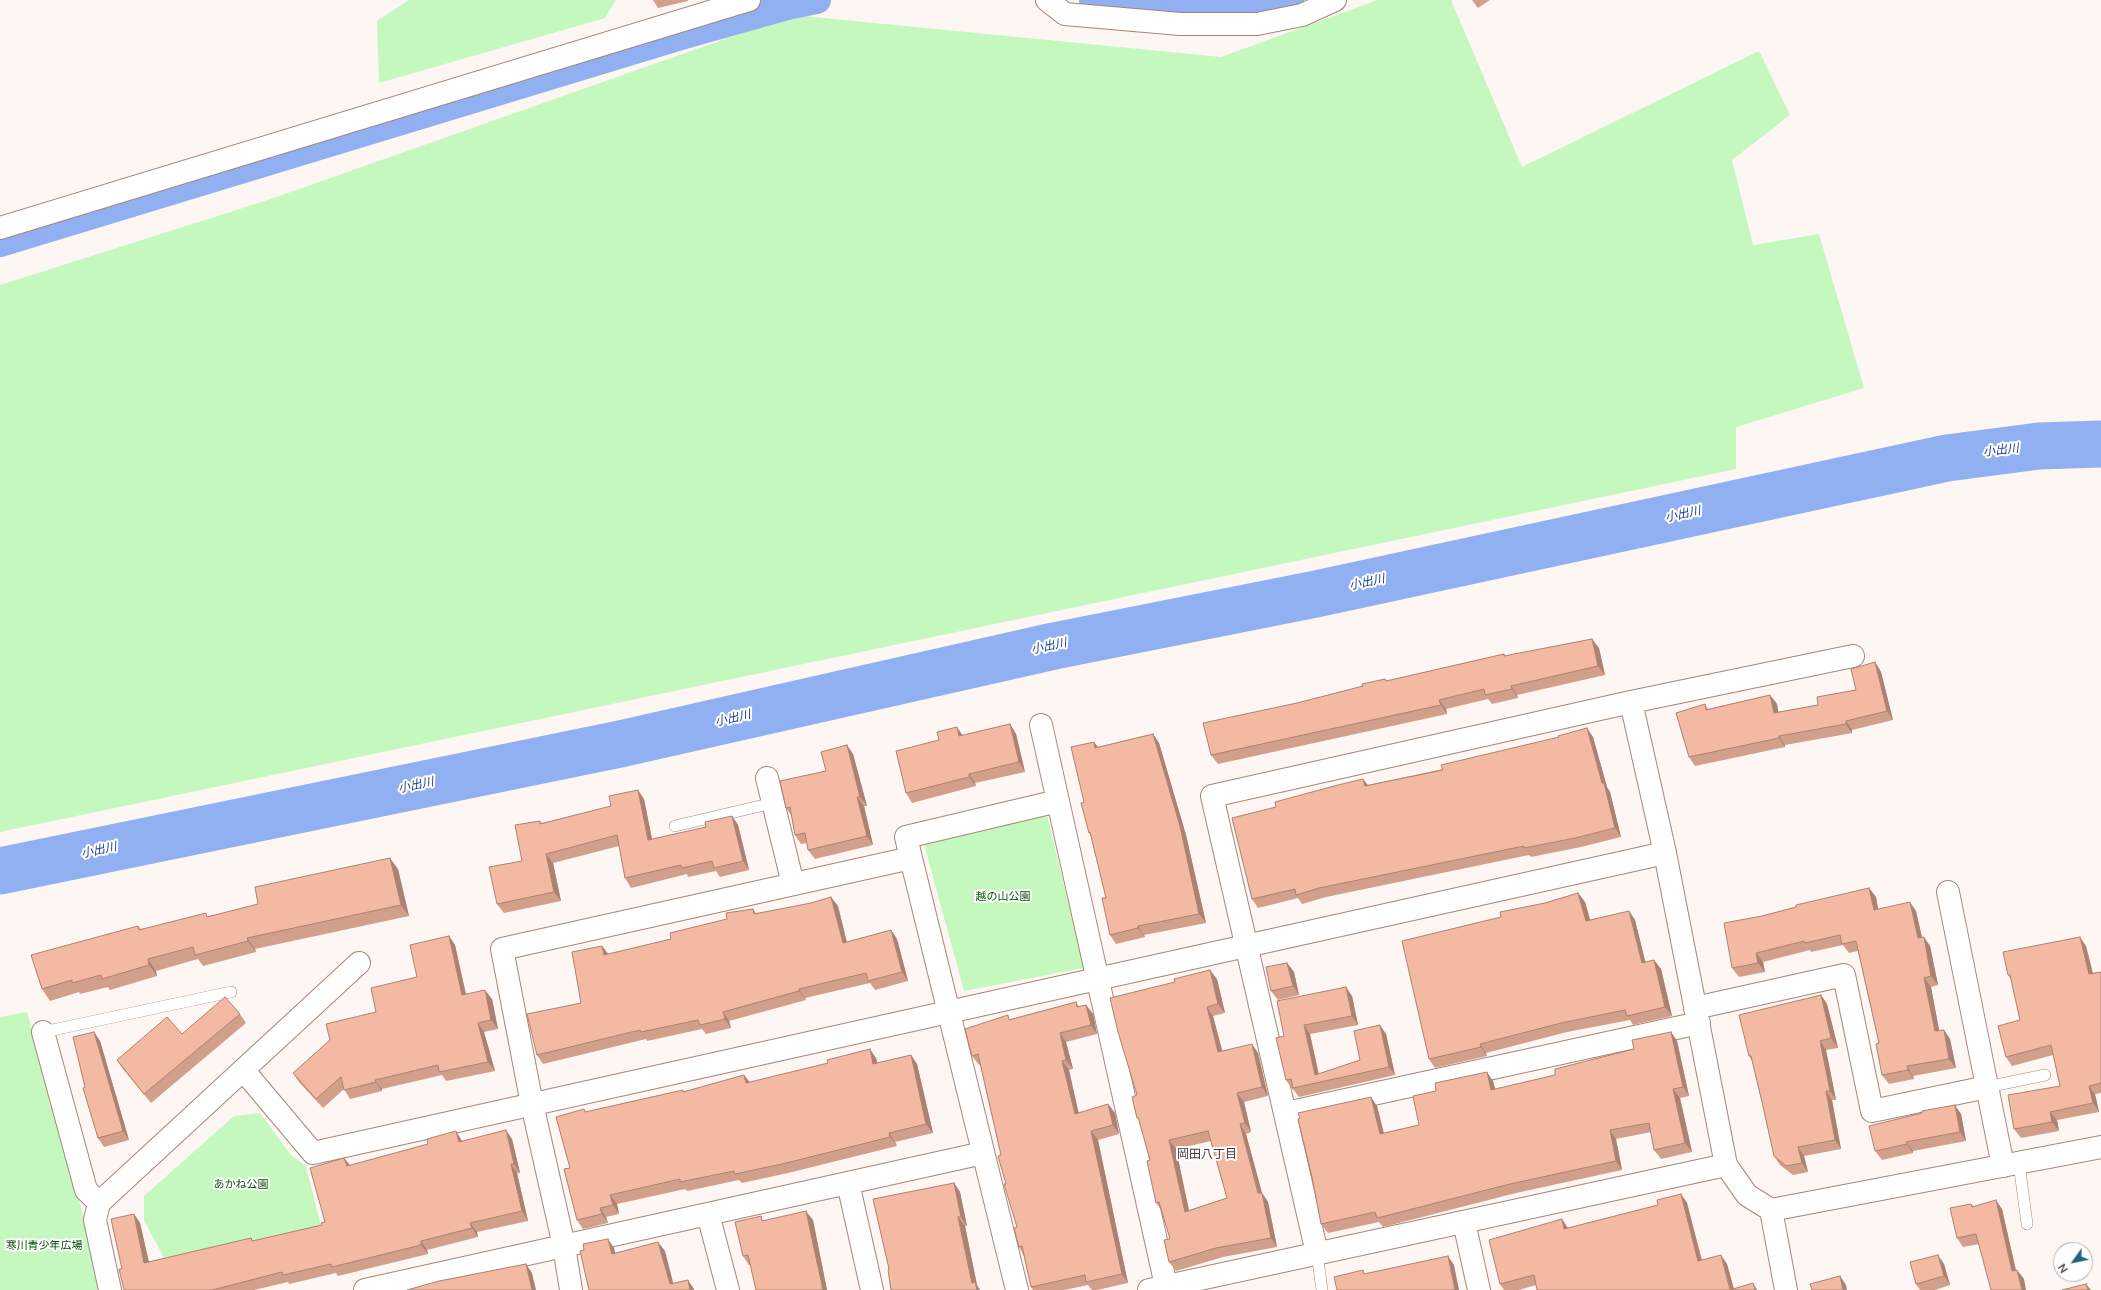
<!DOCTYPE html>
<meta charset="utf-8">
<style>
body{margin:0}
#map{position:relative;width:2101px;height:1290px;overflow:hidden;background:#fdf6f3;font-family:"Nunito Sans",sans-serif}
canvas{display:block}
.north{position:absolute;left:2053px;top:1242px;width:40px;height:40px;box-sizing:border-box;background:#fff;border:1px solid #b4afad;border-radius:50%;rotate:237deg;font-size:11px;font-weight:700;line-height:16px;text-align:center;color:#443631}
.north::after{content:'';display:block;margin:auto;width:14px;height:18px;background:#226377;clip-path:polygon(50% 0,100% 100%,50% 72%,0 100%)}
</style>
<div id="map">
<canvas width="2101" height="1290"></canvas>
<div class="north">N</div>
</div>
<script>
const ctx = document.querySelector('canvas').getContext('2d');
ctx.lineJoin = 'round';
function fillPath(path, color) { ctx.fillStyle = color; ctx.fill(path, 'evenodd'); }
const poly = rows => new Path2D(rows.map(r => 'M' + r).join(''));
function trace(path, color, width, dash) { ctx.strokeStyle = color; ctx.lineWidth = width; ctx.lineCap = dash ? 'butt' : 'round'; ctx.setLineDash(dash || []); ctx.stroke(path); }
function write(font, color, halo, rows, align = 'center') {
  ctx.font = font + ' "Nunito Sans","Noto Sans JP",sans-serif'; ctx.lineWidth = 4; ctx.setLineDash([]); ctx.textBaseline = 'middle'; ctx.strokeStyle = halo; ctx.fillStyle = color; for (const [text, x, y, turn = 0] of rows) {
    ctx.save(); ctx.translate(x, y); ctx.rotate((+turn || 0) * Math.PI / 180); ctx.textAlign = isNaN(turn) ? turn : align; if (halo) ctx.strokeText(text, 0, 0); ctx.fillText(text, 0, 0); ctx.restore();
  }
}
const green = poly([
 [409,0,616,0,605,18,379,83,377,21],
 [1378,0,1451,0,1522,167,1759,51,1790,115,1732,160,1753,245,1819,234,1864,388,1736,427,1736,469,0,832,0,285,268,200,793,15,1221,57],
 [1047,815,1084,968,964,991,924,844],
 [27,1012,82,1212,98,1290,0,1290,0,1017],
 [260,1113,291,1155,306,1166,321,1226,164,1258,144,1220,144,1196,234,1116]
]);
const canal = poly([
 [1093,0,1222,8,1254,7,1290,0],
 [0,243,684,35,791,5,817,0]
]);
const river = poly([
 [0,871,620,744,1054,646,1316,594,1947,458,2039,446,2101,444]
]);
const service = poly([
 [675,826,773,803],
 [43,1032,231,992],
 [1987,1087,2045,1075],
 [2019,1163,2027,1224],
 [1317,1253,1322,1290]
]);
const minor = poly([
 [1047,0,1065,14,1180,24,1257,24,1302,15,1335,0],
 [0,228,749,0],
 [1631,702,1665,853],
 [1041,725,1167,1290],
 [767,778,793,884],
 [911,858,1017,1290],
 [1948,892,2003,1166],
 [1695,1008,1844,975,1872,1111,1987,1087],
 [43,1032,86,1190,99,1203,95,1220,110,1290],
 [1286,1113,1699,1023],
 [848,1183,872,1290],
 [1771,1210,1786,1290],
 [708,1214,728,1290],
 [1464,1222,1479,1290],
 [1317,1253,1212,796,1631,702,1853,656],
 [365,1290,983,1153],
 [571,1290,564,1246,532,1104,502,949,911,858,906,837,1058,801],
 [1149,1290,1726,1165]
]);
const tertiary = poly([
 [244,1071,313,1153,1665,853,1726,1165,1747,1195,1771,1210,2101,1147],
 [99,1203,359,963]
]);
const wall = poly([
 [653,0,688,0,688,1,658,8],
 [1472,0,1490,0,1478,8],
 [1599,648,1605,675,1517,695,1518,698,1492,704,1488,699,1446,709,1447,714,1218,764,1211,755,1297,703,1363,686,1385,679,1387,681,1504,654,1505,656],
 [1875,662,1881,672,1893,720,1852,730,1852,733,1785,745,1785,747,1695,766,1689,757,1705,704,1708,709,1770,695,1777,704,1778,712,1818,705,1856,690],
 [1010,724,1016,734,1025,772,975,783,976,786,912,803,906,793,963,735],
 [1153,734,1159,743,1186,835,1206,923,1144,935,1145,937,1116,944,1110,935,1106,898,1091,836,1089,833,1084,802,1094,742,1098,747],
 [1593,737,1607,787,1610,792,1621,837,1581,847,1531,857,1529,855,1326,897,1302,904,1298,898,1258,908,1252,899,1276,807,1363,779,1368,785],
 [853,754,867,806,864,806,873,845,815,859,808,850,807,843,801,844,795,835,791,815,786,808],
 [644,799,652,839,706,827,732,816,738,825,749,870,720,877,716,871,688,877,687,874,631,888,625,878,619,846,553,863,561,901,504,913,497,904,522,861,540,821,542,823],
 [398,869,409,916,255,949,256,952,203,966,198,959,156,971,157,976,110,990,108,987,80,994,79,992,50,1001,42,989,138,926,141,929,208,917],
 [1869,888,1876,897,1878,909,1916,911,1922,937,1930,946,1938,985,1931,987,1939,1031,1944,1030,1950,1039,1956,1068,1913,1076,1914,1079,1889,1084,1882,1075,1879,1043,1858,951,1849,953,1843,945,1811,952,1810,950,1763,962,1765,972,1739,977,1732,968,1762,916],
 [1578,893,1585,902,1590,920,1629,911,1635,920,1645,962,1654,960,1661,969,1672,1016,1633,1025,1630,1020,1567,1032,1486,1053,1487,1056,1435,1068,1429,1059,1501,917,1545,903],
 [838,906,847,942,891,930,897,939,908,981,875,990,870,983,805,998,806,1000,729,1021,731,1028,706,1034,702,1029,647,1041,646,1039,543,1064,537,1055,581,1003,602,946,608,954,671,939,727,919,753,909,756,913],
 [449,936,455,945,466,994,492,999,498,1029,484,1032,495,1071,446,1081,442,1075,382,1089,382,1091,350,1099,344,1089,323,1108,299,1082,293,1073,376,1012,417,977],
 [2086,946,2093,973,2101,972,2101,1093,2095,1094,2099,1112,2057,1120,2059,1131,2021,1138,2014,1129,2060,1086,2053,1055,2012,1066,2006,1057,2020,1020,2012,981,2008,975],
 [1287,963,1294,972,1299,995,1278,1000,1271,991],
 [1217,979,1225,1013,1213,1016,1222,1051,1258,1053,1268,1096,1244,1102,1251,1132,1246,1134,1262,1193,1268,1202,1277,1247,1223,1257,1176,1271,1169,1262,1170,1239,1161,1210,1156,1203,1150,1160,1140,1121,1137,1118,1137,1095],
 [1211,1141,1227,1198,1189,1210,1176,1149],
 [1821,995,1827,1004,1838,1048,1826,1050,1836,1100,1832,1100,1841,1149,1804,1156,1808,1172,1793,1175,1780,1165,1774,1156,1762,1102,1752,1061,1749,1056],
 [1352,996,1358,1025,1310,1034,1319,1074,1360,1060,1386,1034,1395,1075,1299,1097,1293,1089,1292,1089,1286,1080,1284,1036],
 [1076,1002,1079,1007,1086,1005,1093,1014,1097,1034,1066,1042,1073,1069,1069,1070,1078,1113,1108,1104,1115,1113,1119,1134,1098,1140,1128,1283,1097,1290,1092,1290,1088,1285,1064,1290,1033,1290,1031,1287,1024,1256,1019,1247,1017,1227,1006,1184,1001,1155,980,1064,979,1065,972,1056,1011,1019],
 [240,1014,246,1023,151,1103,123,1069,117,1060,182,1034],
 [94,1032,100,1041,129,1140,104,1147,98,1138,85,1087],
 [1671,1032,1677,1041,1689,1096,1680,1098,1692,1152,1661,1159,1654,1150,1651,1132,1616,1139,1622,1170,1516,1193,1383,1227,1379,1222,1328,1233,1321,1224,1377,1106,1384,1133,1419,1125,1493,1081,1495,1090,1555,1075,1634,1049],
 [911,1055,917,1064,933,1133,895,1142,897,1146,788,1173,742,1183,739,1180,687,1191,685,1189,617,1204,619,1214,606,1217,608,1223,583,1229,577,1220,570,1168,584,1109,586,1112,683,1090,684,1092,744,1075,749,1082,876,1058,877,1063],
 [1961,1114,1966,1141,1913,1151,1913,1153,1882,1160,1875,1151],
 [512,1139,520,1173,517,1173,528,1221,477,1232,478,1237,427,1250,428,1254,338,1276,336,1273,289,1284,288,1282,254,1290,124,1290,122,1269,134,1214,140,1223,149,1262,253,1241,322,1225,325,1222,344,1158,350,1165,462,1141],
 [954,1183,960,1192,967,1226,965,1226,977,1285,889,1269],
 [1681,1194,1687,1203,1702,1260,1727,1264,1734,1289,1536,1285,1519,1290,1504,1290,1500,1284,1568,1228,1658,1205],
 [1971,1204,1973,1206,2002,1209,2016,1270,2024,1279,1979,1244,1963,1247,1957,1238],
 [764,1220,813,1220,827,1290,756,1290,751,1265,749,1265,743,1256],
 [1944,1264,1950,1285,1935,1290,1920,1290,1916,1284]
]);
const shadedWall = poly([
 [1592,639,1599,648,1605,675,1598,666],
 [1875,662,1881,672,1893,720,1887,711],
 [1511,686,1517,695,1518,698,1512,689],
 [1770,695,1777,704,1780,722,1774,713],
 [1439,700,1446,709,1447,714,1441,705],
 [1846,721,1852,730,1852,733,1846,724],
 [1010,724,1016,734,1025,772,1019,762],
 [957,727,963,736,959,736],
 [1587,728,1593,737,1607,787,1610,792,1621,837,1615,828,1602,783],
 [1153,734,1159,743,1186,835,1206,923,1199,914],
 [1779,736,1785,745,1785,747,1779,738],
 [1094,742,1100,751,1095,748],
 [847,745,853,754,867,806,860,797],
 [969,774,975,783,976,786,969,777],
 [1363,779,1370,788,1365,786],
 [638,790,644,799,654,849,648,840],
 [857,797,864,806,873,845,867,836],
 [732,816,738,825,749,870,743,861],
 [546,854,553,863,561,901,554,892],
 [390,858,398,869,409,916,401,905],
 [1869,888,1876,897,1880,919,1874,910],
 [1578,893,1585,902,1593,930,1586,921],
 [831,897,838,906,849,952,843,943],
 [1910,902,1916,911,1924,947,1918,938],
 [1629,911,1635,920,1648,972,1642,963],
 [1138,926,1144,935,1145,937,1138,928],
 [891,930,897,939,908,981,902,972],
 [449,936,455,945,468,1004,462,995],
 [1924,937,1930,946,1938,985,1931,976],
 [2080,937,2086,946,2095,983,2089,974],
 [247,938,255,949,256,952,248,941],
 [602,946,609,955,604,955],
 [1756,953,1763,962,1765,972,1758,963],
 [148,959,156,971,157,976,149,965],
 [1654,960,1661,969,1672,1016,1665,1007],
 [1287,963,1294,972,1299,995,1293,986],
 [1210,970,1217,979,1225,1013,1218,1004],
 [1924,978,1931,987,1941,1040,1935,1031],
 [1346,987,1352,996,1358,1025,1352,1016],
 [799,989,805,998,806,1000,799,991],
 [485,990,492,999,498,1029,491,1020],
 [1821,995,1827,1004,1838,1048,1831,1038],
 [1086,1005,1093,1014,1097,1034,1091,1025],
 [1207,1007,1213,1016,1225,1061,1218,1052],
 [723,1012,729,1021,731,1028,725,1019],
 [478,1023,484,1032,495,1071,488,1062],
 [1304,1025,1310,1034,1320,1082,1315,1075],
 [1380,1025,1386,1034,1395,1075,1389,1067],
 [1944,1030,1950,1039,1956,1068,1949,1059],
 [94,1032,100,1041,129,1140,123,1131],
 [1671,1032,1677,1041,1689,1096,1683,1087],
 [1060,1033,1066,1042,1073,1069,1066,1060],
 [1820,1041,1826,1050,1836,1100,1830,1091],
 [1252,1044,1258,1053,1268,1096,1262,1087],
 [1480,1044,1486,1053,1487,1056,1481,1047],
 [870,1049,876,1058,880,1073,873,1064],
 [911,1055,917,1064,933,1133,926,1124],
 [1062,1061,1069,1070,1081,1123,1075,1114],
 [1907,1066,1913,1076,1914,1079,1908,1070],
 [1487,1072,1493,1081,1498,1099,1491,1090],
 [744,1075,751,1084,746,1083],
 [375,1080,382,1089,382,1091,376,1082],
 [2089,1086,2095,1094,2099,1112,2093,1103],
 [1673,1089,1680,1098,1692,1152,1685,1143],
 [1826,1091,1832,1100,1841,1149,1835,1140],
 [1237,1093,1244,1102,1251,1132,1245,1123],
 [1371,1097,1377,1106,1386,1143,1380,1134],
 [1108,1104,1115,1113,1119,1134,1113,1125],
 [1955,1105,1961,1114,1966,1141,1960,1132],
 [2050,1112,2057,1120,2059,1131,2052,1122],
 [1240,1124,1246,1134,1262,1193,1268,1202,1277,1247,1271,1238],
 [506,1130,512,1139,520,1173,514,1164],
 [1610,1130,1616,1139,1622,1170,1616,1161],
 [456,1131,462,1141,459,1142],
 [1091,1131,1098,1140,1128,1283,1122,1274],
 [889,1133,895,1142,897,1146,890,1137],
 [1169,1140,1176,1149,1191,1221,1185,1212],
 [1906,1142,1913,1151,1913,1153,1907,1144],
 [1798,1147,1804,1156,1808,1172,1802,1163],
 [344,1158,351,1167,347,1166],
 [511,1164,517,1173,528,1221,522,1211],
 [954,1183,960,1192,967,1226,961,1217],
 [1681,1194,1687,1203,1704,1270,1698,1261],
 [610,1195,617,1204,619,1214,613,1205],
 [1996,1200,2002,1209,2018,1280,2012,1271],
 [600,1208,606,1217,608,1223,602,1214],
 [806,1211,813,1220,827,1290,823,1290],
 [134,1214,140,1223,151,1272,144,1263],
 [958,1217,965,1226,977,1285,980,1290,977,1290,972,1283],
 [1562,1219,1568,1228,1564,1229],
 [470,1223,477,1232,478,1237,472,1228],
 [608,1239,614,1248,618,1263,612,1254],
 [421,1241,427,1250,428,1254,421,1245],
 [658,1242,665,1251,675,1290,670,1284],
 [1721,1255,1727,1264,1734,1290,1731,1290],
 [1938,1255,1944,1264,1950,1285,1944,1276],
 [1448,1256,1454,1265,1459,1290,1455,1290],
 [526,1264,532,1273,536,1290,532,1290],
 [2017,1270,2024,1279,2026,1290,2022,1290],
 [1840,1276,1846,1285,1847,1290,1843,1290],
 [688,1280,694,1289,694,1290,690,1290],
 [1753,1283,1757,1290,1755,1290],
 [2086,1284,2091,1290,2088,1290]
]);
const building = poly([
 [1592,639,1598,666,1511,686,1512,689,1485,695,1484,689,1439,700,1441,705,1211,755,1203,723,1297,703,1363,686,1362,684,1385,679,1386,681,1504,654,1504,656,1592,639],
 [1875,662,1887,711,1846,721,1846,724,1779,736,1779,738,1689,757,1676,713,1705,704,1706,710,1770,695,1774,713,1818,705,1817,697,1856,690,1851,669,1875,662],
 [1010,724,1019,762,969,774,969,777,906,793,896,751,939,740,937,732,957,727,959,736,1010,724],
 [1587,728,1602,783,1604,783,1615,828,1575,838,1524,848,1524,846,1319,888,1296,895,1295,889,1252,899,1232,818,1276,807,1275,802,1338,785,1363,779,1365,786,1443,770,1441,765,1559,737,1558,736,1587,728],
 [1153,734,1180,826,1199,914,1138,926,1138,928,1110,935,1102,898,1106,898,1090,832,1089,833,1081,803,1084,802,1071,747,1094,742,1095,748,1153,734],
 [847,745,860,797,857,797,867,836,808,850,805,833,795,835,790,807,786,808,780,781,826,771,821,752,847,745],
 [638,790,648,840,706,827,705,822,732,816,743,861,714,868,712,861,682,868,681,865,625,878,617,835,546,854,554,892,497,904,489,867,522,861,515,825,540,821,540,824,611,806,609,796,638,790],
 [390,858,401,905,247,938,248,941,195,955,193,947,148,959,149,965,102,979,101,975,72,983,72,980,42,989,31,955,138,926,139,930,206,913,207,917,258,904,255,887,390,858],
 [1869,888,1874,910,1910,902,1918,938,1924,937,1931,976,1924,978,1935,1031,1944,1030,1949,1059,1907,1066,1908,1070,1882,1075,1876,1044,1879,1043,1856,941,1842,944,1840,935,1805,943,1804,941,1756,953,1758,963,1732,968,1724,923,1762,916,1796,907,1796,905,1869,888],
 [1578,893,1586,921,1629,911,1642,963,1654,960,1665,1007,1627,1016,1625,1010,1561,1023,1480,1044,1481,1047,1429,1059,1402,941,1501,917,1500,912,1545,903,1578,893],
 [831,897,843,943,891,930,902,972,868,981,866,973,799,989,799,991,723,1012,725,1019,700,1025,698,1020,641,1032,640,1030,537,1055,527,1014,581,1003,572,952,602,946,604,955,671,939,670,933,727,919,726,913,753,909,754,914,811,903,831,897],
 [449,936,462,995,485,990,491,1020,478,1023,488,1062,439,1072,438,1065,375,1080,376,1082,344,1090,341,1077,316,1099,293,1073,330,1040,326,1024,376,1012,371,988,417,977,410,945,449,936],
 [2080,937,2089,974,2101,972,2101,1083,2089,1086,2093,1103,2050,1112,2052,1122,2014,1129,2008,1095,2060,1086,2051,1045,2006,1057,1998,1026,2020,1020,2010,975,2008,975,2003,952,2080,937],
 [1287,963,1293,986,1271,991,1266,967,1287,963],
 [1210,970,1218,1004,1207,1007,1218,1052,1252,1044,1262,1087,1237,1093,1245,1123,1240,1124,1258,1193,1262,1193,1271,1238,1216,1248,1169,1262,1164,1240,1170,1239,1159,1202,1156,1203,1147,1161,1150,1160,1138,1117,1137,1118,1132,1097,1137,1095,1118,1032,1110,998,1175,982,1174,979,1210,970],
 [1208,1131,1227,1198,1185,1212,1169,1140,1208,1131],
 [1346,987,1352,1016,1304,1025,1315,1075,1360,1060,1354,1031,1380,1025,1389,1067,1293,1088,1291,1079,1286,1080,1276,1038,1284,1036,1277,1001,1346,987],
 [1821,995,1831,1038,1820,1041,1830,1091,1826,1091,1835,1140,1798,1147,1802,1163,1786,1166,1774,1156,1762,1102,1751,1056,1749,1056,1739,1015,1821,995],
 [225,997,240,1014,144,1094,117,1060,167,1017,182,1034,225,997],
 [1076,1002,1077,1007,1086,1005,1091,1025,1060,1033,1066,1060,1062,1061,1075,1114,1108,1104,1113,1125,1091,1131,1122,1274,1086,1282,1085,1275,1031,1287,1022,1246,1019,1247,1014,1228,1017,1227,1004,1184,1006,1184,998,1156,1001,1155,978,1054,972,1056,965,1029,1008,1015,1009,1020,1076,1002],
 [94,1032,123,1131,98,1138,83,1088,85,1087,73,1037,94,1032],
 [1671,1032,1683,1087,1673,1089,1685,1143,1654,1150,1649,1123,1610,1130,1616,1161,1510,1184,1377,1218,1375,1212,1321,1224,1312,1177,1298,1119,1300,1118,1298,1113,1371,1097,1380,1134,1419,1125,1413,1096,1436,1091,1435,1083,1487,1072,1491,1090,1555,1075,1555,1069,1634,1049,1632,1040,1671,1032],
 [870,1049,873,1064,911,1055,926,1124,889,1133,890,1137,782,1164,735,1174,734,1171,680,1182,680,1179,610,1195,613,1205,600,1208,602,1214,577,1220,564,1169,570,1168,556,1117,584,1109,585,1112,683,1090,683,1092,744,1075,746,1083,828,1063,827,1060,870,1049],
 [1955,1105,1960,1132,1906,1142,1907,1144,1875,1151,1869,1126,1922,1113,1922,1111,1955,1105],
 [506,1130,514,1164,511,1164,522,1211,470,1223,472,1228,421,1241,421,1245,332,1267,331,1264,283,1275,282,1272,212,1290,124,1290,119,1269,122,1269,111,1219,134,1214,144,1263,251,1238,252,1241,322,1225,321,1223,325,1222,310,1168,344,1158,347,1166,428,1144,427,1139,456,1131,459,1142,506,1130],
 [954,1183,961,1217,958,1217,972,1283,975,1282,977,1290,891,1290,888,1270,889,1269,873,1199,954,1183],
 [1681,1194,1698,1261,1721,1255,1730,1290,1753,1283,1755,1290,1537,1290,1534,1275,1500,1284,1489,1240,1562,1219,1564,1229,1658,1205,1657,1200,1681,1194],
 [1996,1200,2012,1271,2017,1270,2022,1290,1991,1290,1976,1234,1957,1238,1950,1208,1971,1204,1972,1207,1996,1200],
 [806,1211,823,1290,756,1290,748,1255,743,1256,735,1222,761,1216,762,1221,806,1211],
 [608,1239,612,1254,658,1242,670,1284,688,1280,690,1290,589,1290,580,1251,584,1250,583,1244,608,1239],
 [1938,1255,1944,1276,1916,1284,1910,1262,1938,1255],
 [1448,1256,1455,1290,1337,1290,1334,1277,1363,1270,1364,1274,1448,1256],
 [526,1264,532,1290,407,1290,439,1281,526,1264],
 [1840,1276,1843,1290,1812,1290,1810,1284,1840,1276],
 [2086,1284,2088,1290,2062,1290,2086,1284]
]);
const parkNames = [
 ["越の山公園",1003,897],
 ["あかね公園",241,1185],
 ["寒川青少年広場",44,1246]
];
const waterNames = [
 ["小出川",2001,451,-7],
 ["小出川",1683,515,-12],
 ["小出川",1367,583,-12],
 ["小出川",1049,647,-12],
 ["小出川",733,719,-13],
 ["小出川",416,786,-12],
 ["小出川",99,851,-12]
];
const neighbourhoodNames = [
 ["岡田八丁目",1207,1155]
];
fillPath(green, '#c4f8be');
trace(canal, '#90b0f1', 28);
trace(river, '#90b0f1', 47);
trace(service, '#a68679', 12);
trace(minor, '#a68679', 24);
trace(tertiary, '#a68679', 24);
trace(service, '#fff', 11);
trace(minor, '#fff', 22);
trace(tertiary, '#fff', 22);
fillPath(wall, '#d29f8b');
fillPath(shadedWall, '#ab8271');
fillPath(building, '#f4b9a2');
trace(building, '#ab8271', 1);
write('11px', '#065103', '#fff', parkNames);
write('italic 12px', '#173b97', '#fff', waterNames);
write('12px', '#443631', '#fff', neighbourhoodNames);
</script>
